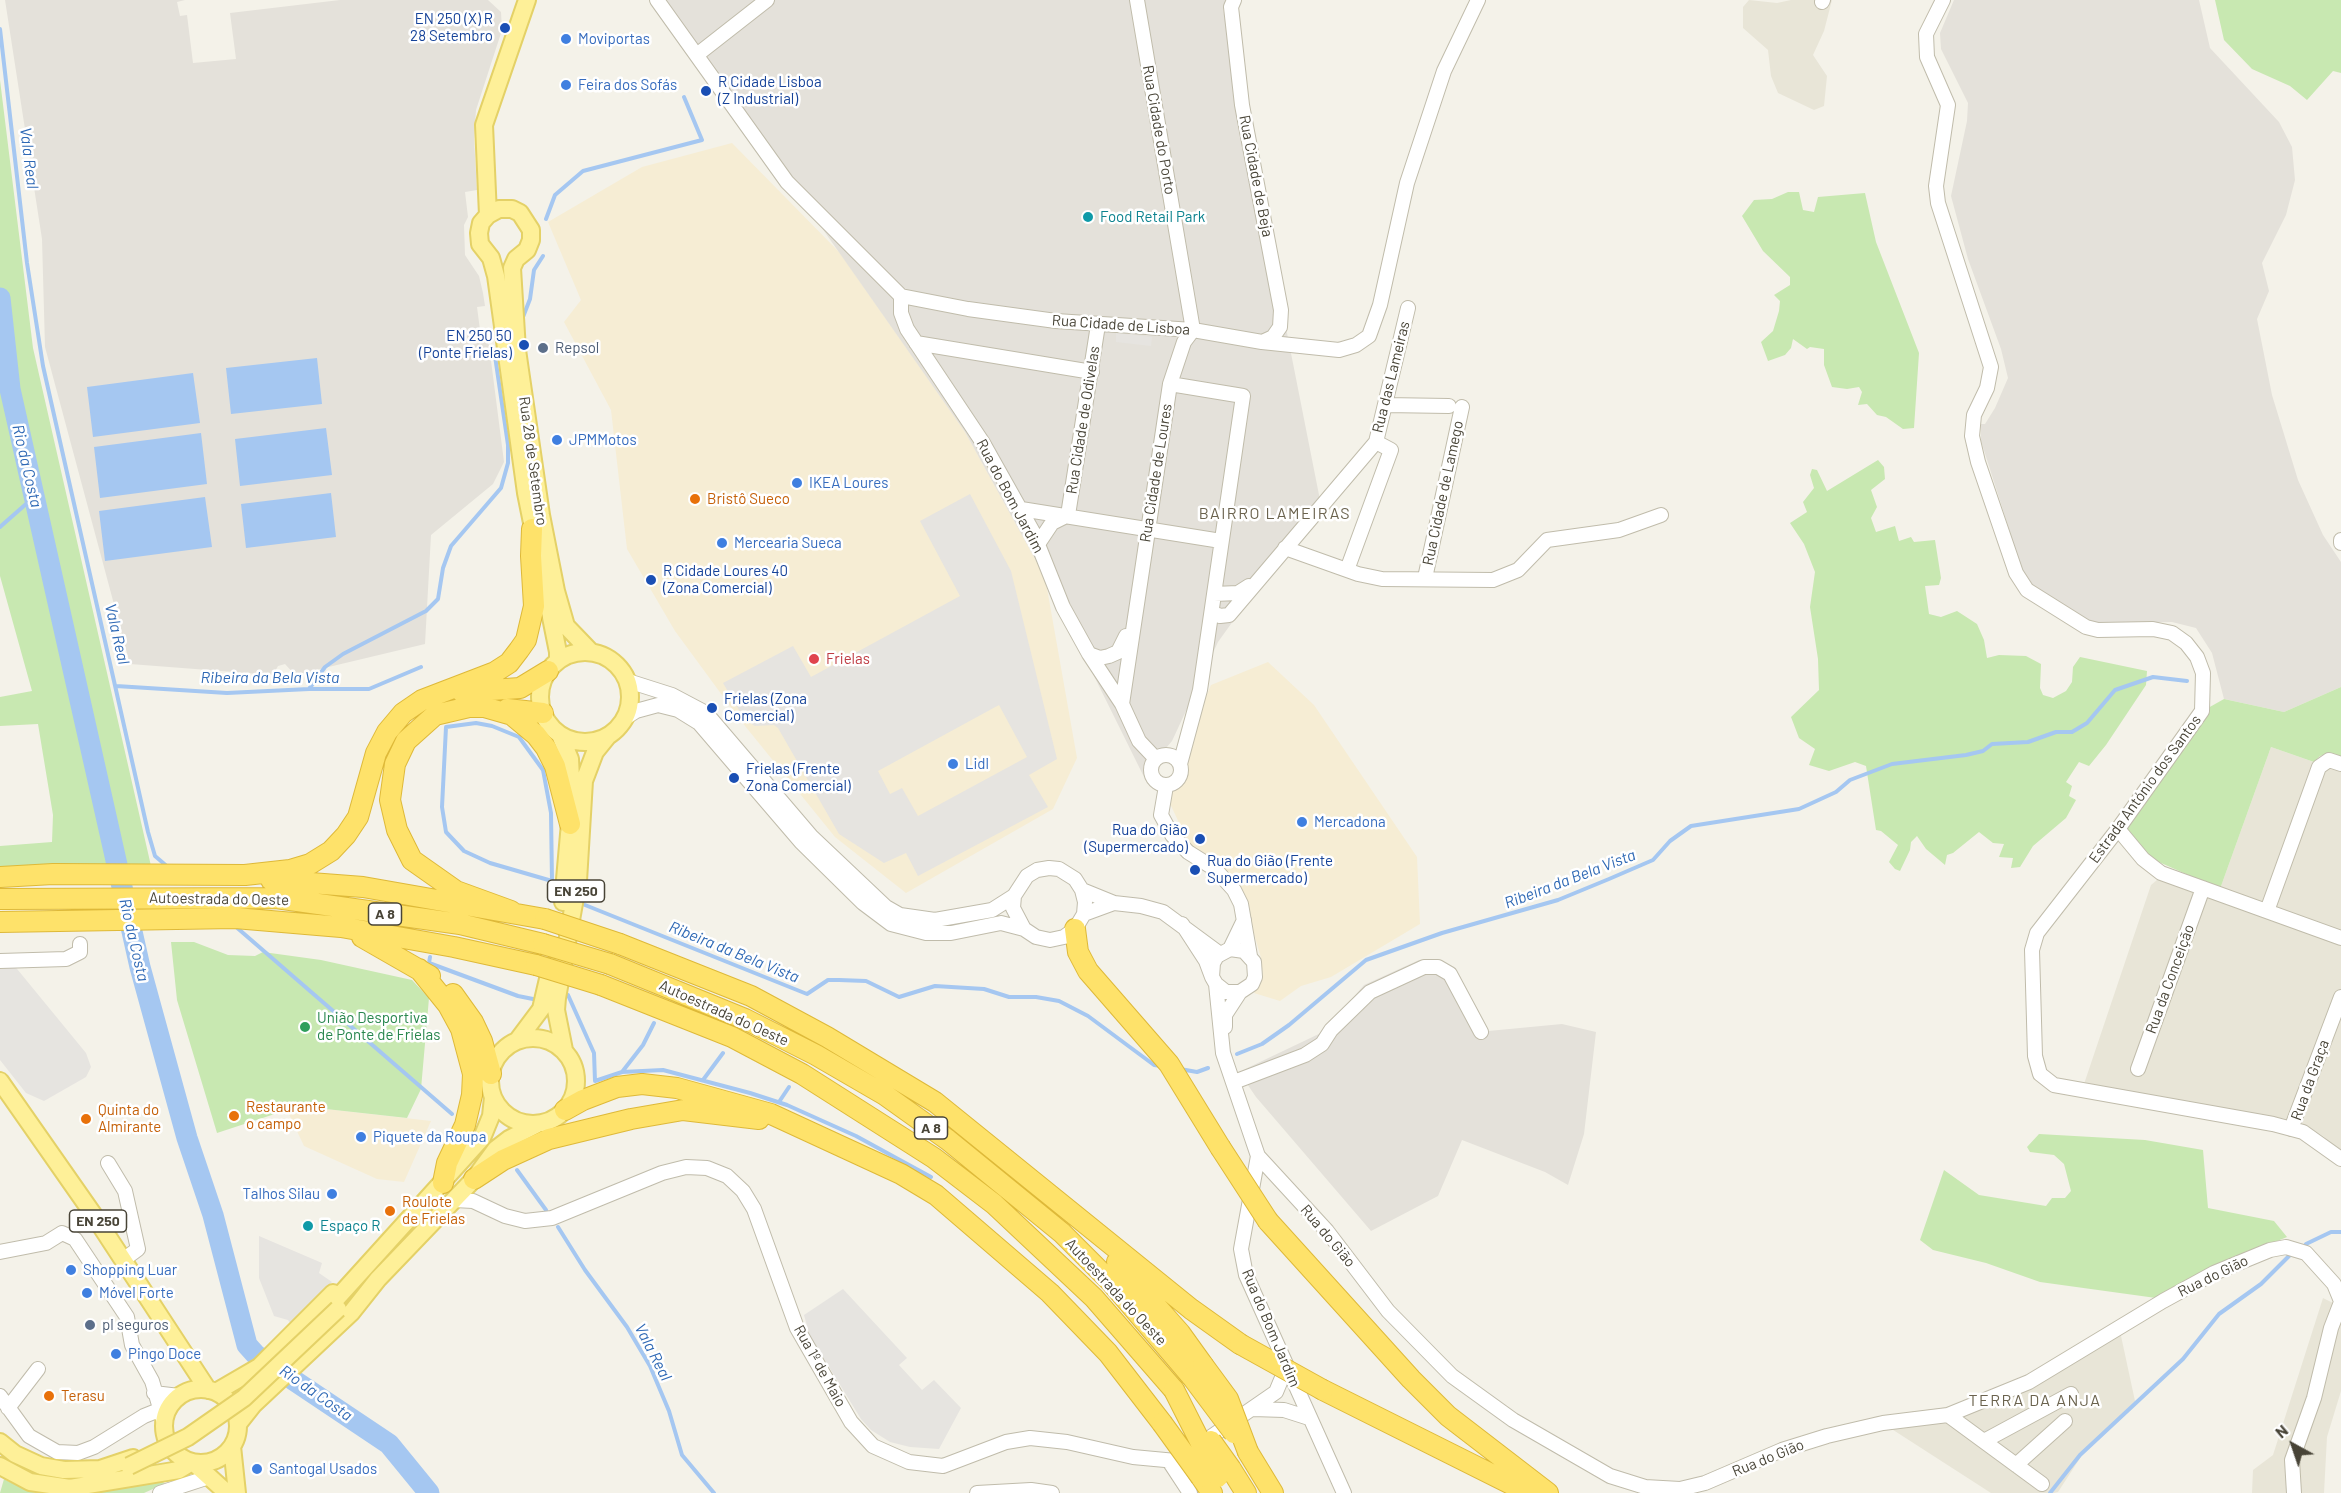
<!DOCTYPE html>
<meta charset="utf-8">
<style>
body{margin:0}
#map{position:relative;width:2341px;height:1493px;overflow:hidden;background:#f4f2e9;font-family:Barlow,sans-serif}
canvas{display:block}
.north{position:absolute;left:2263px;top:1415px;width:60px;height:60px;-webkit-text-stroke:4px #fff;paint-order:stroke;rotate:320deg;font-size:16px;font-weight:700;line-height:24px;text-align:center;color:#484437}
.north::after{content:'';display:block;margin:auto;width:21px;height:27px;background:#484437;clip-path:polygon(50% 0,100% 100%,50% 72%,0 100%)}
</style>
<div id="map">
<canvas width="2341" height="1493"></canvas>
<div class="north">N</div>
</div>
<script>
const ctx = document.querySelector('canvas').getContext('2d');
ctx.lineJoin = 'round';
function fillPath(path, color) { ctx.fillStyle = color; ctx.fill(path, 'evenodd'); }
const poly = rows => new Path2D(rows.map(r => 'M' + r).join(''));
function trace(path, color, width, dash) { ctx.strokeStyle = color; ctx.lineWidth = width; ctx.lineCap = dash ? 'butt' : 'round'; ctx.setLineDash(dash || []); ctx.stroke(path); }
function write(font, color, halo, rows, align = 'center') {
  ctx.font = font + ' Barlow,sans-serif'; ctx.lineWidth = 5; ctx.setLineDash([]); ctx.textBaseline = 'middle'; ctx.strokeStyle = halo; ctx.fillStyle = color; for (const [text, x, y, turn = 0] of rows) {
    ctx.save(); ctx.translate(x, y); ctx.rotate((+turn || 0) * Math.PI / 180); ctx.textAlign = isNaN(turn) ? turn : align; if (halo) ctx.strokeText(text, 0, 0); ctx.fillText(text, 0, 0); ctx.restore();
  }
}
const residential = poly([
 [1749,0,1777,3,1791,0,1832,0,1824,31,1813,55,1827,76,1824,106,1814,110,1778,93,1771,76,1768,50,1743,28,1743,7],
 [2271,747,2314,762,2320,756,2328,754,2341,758,2341,1153,2323,1136,2298,1121,2084,1084,2151,885,2170,869,2220,889],
 [2323,1298,2341,1307,2341,1391,2327,1437,2324,1493,2252,1493,2253,1470,2273,1455],
 [2118,1322,2135,1401,2086,1449,2058,1492,2054,1493,1991,1493,1873,1417,1956,1406,2040,1370]
]);
const commercial = poly([
 [732,143,840,253,965,432,1045,577,1077,758,1053,809,906,893,835,837,741,721,675,631,627,549,611,410,564,322,581,300,548,222,642,167],
 [1268,662,1314,705,1417,857,1420,924,1331,977,1301,986,1280,1001,1254,993,1263,976,1261,958,1252,927,1229,872,1189,844,1165,793,1211,685],
 [299,1106,388,1116,431,1121,404,1182,377,1179,304,1146,287,1110]
]);
const industrial = poly([
 [5,0,185,0,177,2,180,16,187,15,193,63,236,59,230,13,340,0,488,0,501,12,502,30,476,110,474,139,477,190,465,192,468,217,464,225,465,255,479,276,483,293,485,306,477,307,480,330,489,345,504,462,493,484,431,535,425,644,295,675,285,664,278,666,273,675,130,664,45,347,42,239],
 [662,0,1226,0,1223,9,1320,500,1218,642,1172,741,1143,775,1045,577,965,432],
 [1954,0,2199,0,2210,48,2279,122,2292,147,2295,180,2286,215,2262,263,2269,291,2257,319,2272,395,2298,480,2323,535,2341,562,2341,687,2284,712,2224,699,2212,653,2196,628,2172,622,2097,623,2082,619,2034,589,2024,576,1981,441,1981,424,1985,424,1995,408,2008,378,2001,349,1968,259,1951,196,1967,121,1968,103,1941,49,1940,33],
 [1419,960,1442,961,1478,1032,1562,1024,1596,1032,1584,1134,1568,1185,1545,1172,1462,1140,1438,1196,1371,1231,1256,1097,1239,1072,1323,1032,1364,985]
]);
const green = poly([
 [2215,0,2341,0,2341,73,2333,71,2307,100,2290,86,2252,69,2224,40],
 [0,80,33,348,151,866,0,871,0,846,52,842,53,815,38,724,0,726,0,697,32,691,0,576],
 [1788,192,1799,192,1803,210,1814,212,1818,197,1865,193,1876,242,1919,353,1914,428,1903,429,1886,417,1877,415,1867,404,1858,405,1862,392,1859,387,1847,389,1832,387,1824,365,1824,349,1810,347,1807,349,1793,339,1791,348,1785,355,1768,361,1761,342,1773,331,1779,311,1780,301,1774,295,1790,285,1790,277,1763,251,1742,216,1754,200,1772,199],
 [1878,460,1884,467,1885,479,1871,490,1877,507,1871,518,1876,532,1895,526,1899,541,1911,537,1914,542,1935,540,1941,578,1939,585,1925,586,1929,614,1941,617,1957,611,1977,624,1984,640,1987,658,1999,655,2026,656,2041,664,2040,688,2043,695,2053,698,2066,691,2072,682,2073,667,2080,657,2147,671,2146,685,2106,745,2089,766,2079,762,2066,782,2072,786,2069,796,2076,800,2066,818,2033,846,2020,867,2011,868,2013,858,1999,857,2004,844,1993,843,1979,832,1953,853,1947,855,1945,865,1926,849,1917,836,1911,842,1910,850,1900,871,1895,869,1889,862,1898,845,1881,831,1876,830,1866,766,1855,762,1829,771,1809,765,1815,749,1799,738,1791,717,1819,690,1818,659,1810,607,1815,572,1804,544,1790,523,1807,512,1803,502,1814,488,1810,475,1812,469,1817,470,1827,491],
 [2341,687,2341,758,2328,754,2320,756,2314,762,2271,747,2220,889,2152,859,2127,832,2125,826,2208,708,2224,699,2284,712],
 [171,942,194,942,228,955,255,956,263,952,321,960,412,980,429,998,421,1089,407,1118,299,1106,217,1133,177,1000],
 [2039,1134,2145,1140,2203,1150,2208,1208,2274,1221,2287,1237,2200,1273,2186,1283,2156,1298,2040,1282,1986,1263,1933,1250,1920,1240,1944,1170,1979,1195,2046,1206,2052,1198,2065,1198,2071,1191,2064,1164,2054,1155,2030,1152,2027,1147],
 [162,1478,164,1484,144,1493,94,1493],
 [4,1479,18,1486,49,1493,0,1493]
]);
const parking = poly([
 [1116,333,1152,337,1151,346,1116,342],
 [970,494,1011,571,1057,759,1029,775,1048,807,918,876,906,853,884,863,839,834,778,728,774,725,755,726,745,720,723,683,793,646,811,677,960,596,920,521],
 [999,705,1027,757,918,816,902,788,890,794,878,771],
 [13,964,86,1053,91,1067,86,1077,44,1101,26,1093,0,1060,0,965],
 [259,1236,322,1263,319,1273,332,1282,291,1324,288,1320,274,1316,259,1278],
 [843,1289,907,1358,899,1365,922,1390,934,1380,961,1408,939,1449,910,1447,890,1442,871,1430,861,1419,810,1336,804,1315]
]);
const water = poly([
 [317,358,322,404,231,414,226,368],
 [193,373,200,423,93,437,87,387],
 [326,428,332,475,240,486,235,439],
 [201,433,207,484,100,498,94,447],
 [331,493,336,537,246,548,241,504],
 [205,497,212,547,105,561,99,511]
]);
const stream = poly([
 [0,29,27,263,43,366,148,832,155,856,169,868],
 [546,219,555,195,583,171,702,140,684,97],
 [523,317,530,299,534,270,543,256],
 [0,527,34,497],
 [116,686,227,693,309,689,369,689,421,667],
 [309,689,325,667,343,654,426,611,438,599,443,568,451,546,501,488,508,463,508,445,495,356],
 [476,723,492,726,519,737,543,770,551,813,552,881,490,863,464,851,446,832,442,807,446,727,476,723],
 [585,905,807,994,828,980,839,980,866,981,899,997,935,986,984,989,1009,997,1036,997,1059,1001,1088,1016,1154,1065,1161,1066],
 [235,926,452,1114],
 [430,957,429,963,518,996,533,999],
 [568,995,594,1053,595,1081,622,1072,663,1070,750,1093,787,1105,856,1136,931,1177],
 [1237,1054,1262,1044,1289,1025,1366,960,1442,933,1558,900,1609,879,1653,860,1670,841,1691,826,1799,809,1836,792,1850,780,1892,764,1966,755,1983,751,1992,744,2028,742,2056,732,2072,732,2087,723,2115,690,2153,677,2187,681],
 [1180,1069,1197,1072,1208,1068],
 [622,1072,643,1045,654,1023],
 [703,1080,723,1053],
 [779,1102,789,1087],
 [517,1170,546,1210],
 [558,1227,585,1270,627,1327,650,1366,669,1411,682,1455,714,1493],
 [2306,1244,2331,1232,2341,1232],
 [2050,1493,2080,1455,2183,1359,2219,1314,2261,1284,2289,1256]
]);
const river = poly([
 [0,298,10,389,140,967,187,1138,213,1215,247,1345,256,1355,389,1444,429,1493]
]);
const minor = poly([
 [657,0,787,182,901,296,968,309,1056,321,1193,330,1262,342,1339,350,1356,345,1369,336,1380,305,1407,183,1444,71,1478,0],
 [1137,0,1193,330],
 [1234,0,1231,7,1242,105,1281,310,1280,327,1273,337,1262,342],
 [1943,0,1926,34,1927,57,1948,105,1936,186,1938,203,1991,367,1987,388,1974,415,1972,436,1978,462,2016,573,2027,590,2086,627,2098,630,2153,629,2172,633,2186,643,2197,657,2203,673,2202,711,2118,829,2037,933,2032,950,2035,1056,2040,1074,2054,1085,2273,1124,2303,1132,2341,1159],
 [1822,2,1823,0],
 [698,54,767,0],
 [901,296,901,313,907,329,983,443,1033,532,1063,607,1089,654,1122,704,1139,741,1156,759],
 [916,343,1092,372],
 [1170,384,1243,396,1200,690,1180,764],
 [1385,405,1449,406],
 [1021,509,1221,541],
 [1068,515,1098,325],
 [2341,540,2341,543],
 [1038,544,1052,523,1068,515],
 [1285,548,1358,574,1382,579,1493,580,1518,570,1547,540,1619,530,1661,515],
 [1347,570,1391,450,1376,442],
 [1425,578,1462,407],
 [1214,594,1238,593,1249,586],
 [1213,613,1220,616,1229,615,1376,442,1408,308],
 [1089,654,1100,658,1109,656,1118,652,1126,636],
 [628,681,672,695,706,713,811,836,886,907,900,915,935,920,992,910,1014,896],
 [1122,704,1170,384,1184,342,1193,330],
 [625,718,636,711,658,705,678,710,699,723,801,842,863,903,891,924,926,933,951,933,1001,923,1024,929,1036,937,1050,940,1064,937,1075,929,1084,914,1085,902,1082,890,1075,879,1059,869,1049,868,1037,870,1027,876,1014,896,1013,908,1024,929],
 '1151 770a15 15 0 1 1 30 0a15 15 0 1 1-30 0Z',
 [1166,786,1161,815,1172,835,1188,852,1215,869,1234,890,1241,904,1250,956],
 [2118,829,2143,859,2161,873,2341,938],
 [1082,890,1114,903,1141,906,1163,912,1220,954],
 [2267,911,2319,767,2329,760,2341,764],
 [1084,914,1114,903],
 [1182,924,1206,961,1212,977,1216,984,1226,992,1240,992,1252,984,1255,977,1254,962,1244,951,1230,949,1217,956,1213,963,1212,977],
 [1230,949,1244,920],
 [0,961,66,959,80,952,80,944],
 [1216,984,1223,1053,1258,1156,1241,1249,1246,1275,1344,1493],
 [1225,1027,1225,1015,1240,992],
 [2138,1069,2203,888],
 [1234,1082,1305,1055,1322,1044,1331,1030,1370,992,1424,967,1438,967,1450,974,1481,1032],
 [2291,1129,2341,997],
 [1258,1156,1327,1231,1388,1311,1452,1376,1513,1420,1610,1476,1645,1487,1680,1489,1705,1483,1782,1450,1827,1436,1883,1423,1948,1415,2029,1382,2163,1301,2214,1273,2270,1250,2286,1247,2306,1253,2334,1284,2341,1301],
 [108,1163,125,1191,138,1249,123,1260],
 [455,1200,473,1201,505,1216,525,1221,552,1218,662,1173,686,1167,707,1168,727,1176,743,1191,754,1209,797,1328,851,1422,873,1446,909,1462,943,1466,1006,1442,1030,1438,1067,1442,1133,1457,1176,1461,1276,1392,1286,1368],
 [0,1252,46,1243,62,1233,75,1239,127,1317,132,1345,152,1381,164,1422],
 [154,1393,179,1396],
 [0,1396,29,1436,57,1452,78,1453,94,1447,144,1416,154,1412,164,1414],
 [8,1408,38,1369],
 [1253,1409,1284,1410,1309,1418],
 [1948,1415,2042,1484],
 [1984,1441,2071,1394],
 [1169,1461,1190,1493],
 [2016,1465,2065,1421],
 [160,1493,209,1477],
 [977,1493,1031,1490,1052,1493],
 [2294,1493,2292,1460,2314,1398,2331,1328,2341,1302]
]);
const major = poly([
 [488,215,484,125,527,0],
 '540 697a45 45 0 1 1 90 0a45 45 0 1 1-90 0Z',
 [558,661,558,652,526,493,496,276,491,258,480,244,479,233,481,223,488,215,499,209,512,209,520,213,531,230,531,240,527,250,516,259,512,268,517,350,541,515,556,591,566,626,591,652],
 [560,735,570,759,572,798],
 [563,902,570,823],
 '490 1081a43 43 0 1 1 86 0a43 43 0 1 1-86 0Z',
 [517,1041,541,1009,551,966],
 [564,1050,556,1010,557,998,578,881,584,781,595,752,608,736],
 [0,1081,93,1214,208,1390],
 [330,1306,482,1138,491,1116,493,1097],
 '164 1426a37 37 0 1 1 74 0a37 37 0 1 1-74 0Z',
 [216,1392,259,1367,333,1293],
 [238,1424,253,1405,351,1313,378,1279,474,1179,496,1149,509,1139,538,1124],
 [0,1442,15,1454,41,1466,64,1470,100,1469,133,1458],
 [232,1446,237,1493],
 [194,1463,227,1493],
 [0,1466,30,1482,70,1488,179,1470,192,1462]
]);
const highway = poly([
 [462,692,520,688,548,671],
 [507,709,543,713],
 [0,877,53,874,245,875,290,870,310,864,331,851,346,835,358,817,376,753,387,732,403,713,422,700,495,672,509,663,519,650,526,640,534,606,531,556,532,529],
 [271,880,363,887,545,919],
 [0,899,276,898,460,924,543,944],
 [511,911,456,891,412,860,397,830,390,800,395,764,406,741,435,715,469,707,484,707,512,715,536,735,546,748,555,766,570,824],
 [0,922,235,918,341,927,454,947,536,965],
 [1075,929,1078,952,1088,971,1169,1064,1220,1147],
 [362,937,430,976],
 [620,944,751,996,827,1037,935,1102,1191,1309,1240,1344],
 [610,964,745,1019,816,1055,885,1095,948,1140,1062,1233,1111,1282,1192,1377],
 [419,969,448,1005,461,1029,473,1074,472,1095,465,1125,447,1163,443,1183],
 [601,985,732,1037,802,1074,934,1158,994,1204,1094,1298,1174,1390],
 [453,994,473,1022,482,1041,491,1074],
 [565,1110,583,1100,617,1087,642,1084,677,1088,771,1114,901,1174,936,1195,1050,1293,1108,1353,1162,1423],
 [474,1179,503,1160,549,1139,631,1119,683,1110,759,1119],
 [1268,1221,1411,1379,1448,1416,1548,1493],
 [1117,1262,1180,1333,1203,1365],
 [1323,1390,1529,1493],
 [1248,1452,1273,1493],
 [1231,1469,1246,1493],
 [1201,1477,1212,1493]
]);
const majorBridge = poly([
 [129,1466,188,1437,244,1398,338,1309]
]);
const highwayBridge = poly([
 [545,919,620,944],
 [543,944,610,964],
 [536,965,601,985],
 [1220,1147,1268,1221],
 [1240,1344,1323,1390],
 [1203,1365,1228,1399,1248,1452],
 [1192,1377,1234,1433],
 [1174,1390,1218,1477],
 [1162,1423,1201,1477],
 [1211,1441,1231,1469]
]);
const markers = [
 [505,28,6,"#1a4fb4"],
 [566,39,6,"#3f7fe0"],
 [566,85,6,"#3f7fe0"],
 [706,91,6,"#1a4fb4"],
 [1088,217,6,"#0f9aa8"],
 [524,345,6,"#1a4fb4"],
 [543,348,6,"#5c6f8a"],
 [557,440,6,"#3f7fe0"],
 [797,483,6,"#3f7fe0"],
 [695,499,6,"#e8710a"],
 [722,543,6,"#3f7fe0"],
 [651,580,6,"#1a4fb4"],
 [814,659,6,"#e0444e"],
 [712,708,6,"#1a4fb4"],
 [953,764,6,"#3f7fe0"],
 [734,778,6,"#1a4fb4"],
 [1302,822,6,"#3f7fe0"],
 [1200,839,6,"#1a4fb4"],
 [1195,870,6,"#1a4fb4"],
 [305,1027,6,"#2e9e5b"],
 [234,1116,6,"#e8710a"],
 [86,1119,6,"#e8710a"],
 [361,1137,6,"#3f7fe0"],
 [332,1194,6,"#3f7fe0"],
 [390,1211,6,"#e8710a"],
 [308,1226,6,"#0f9aa8"],
 [71,1270,6,"#3f7fe0"],
 [87,1293,6,"#3f7fe0"],
 [90,1325,6,"#5c6f8a"],
 [116,1354,6,"#3f7fe0"],
 [49,1396,6,"#e8710a"],
 [257,1469,6,"#3f7fe0"]
];
const shields = [
 [576,891,57],
 [385,914,33],
 [931,1128,33],
 [98,1221,57]
];
const shieldNames = [
 ["EN 250",576,891],
 ["A 8",385,914],
 ["A 8",931,1128],
 ["EN 250",98,1221]
];
const transitNames = [
 ["EN 250 (X) R",493,19,"right"],
 ["28 Setembro",493,36,"right"],
 ["R Cidade Lisboa",718,82],
 ["(Z Industrial)",718,99],
 ["EN 250 50",512,336,"right"],
 ["(Ponte Frielas)",512,353,"right"],
 ["R Cidade Loures 40",663,571],
 ["(Zona Comercial)",663,588],
 ["Frielas (Zona",724,699],
 ["Comercial)",724,716],
 ["Frielas (Frente",746,769],
 ["Zona Comercial)",746,786],
 ["Rua do Gião",1188,830,"right"],
 ["(Supermercado)",1188,847,"right"],
 ["Rua do Gião (Frente",1207,861],
 ["Supermercado)",1207,878]
];
const shopNames = [
 ["Moviportas",578,39],
 ["Feira dos Sofás",578,85],
 ["JPMMotos",569,440],
 ["IKEA Loures",809,483],
 ["Mercearia Sueca",734,543],
 ["Lidl",965,764],
 ["Mercadona",1314,822],
 ["Piquete da Roupa",373,1137],
 ["Talhos Silau",320,1194,"right"],
 ["Shopping Luar",83,1270],
 ["Móvel Forte",99,1293],
 ["Pingo Doce",128,1354],
 ["Santogal Usados",269,1469]
];
const streetNames = [
 ["Rua Cidade do Porto",1159,130,80],
 ["Rua Cidade de Beja",1256,176,79],
 ["Rua Cidade de Lisboa",1121,325,4],
 ["Rua das Lameiras",1391,377,-76],
 ["Rua Cidade de Odivelas",1083,420,-81],
 ["Rua 28 de Setembro",533,461,82],
 ["Rua Cidade de Loures",1156,473,-81],
 ["Rua Cidade de Lamego",1443,493,-78],
 ["Rua do Bom Jardim",1010,496,62],
 ["Estrada António dos Santos",2145,789,-54],
 ["Autoestrada do Oeste",219,899,1],
 ["Rua da Conceição",2170,979,-70],
 ["Autoestrada do Oeste",724,1013,24],
 ["Rua da Graça",2310,1080,-70],
 ["Rua do Gião",1328,1236,50],
 ["Rua do Gião",2213,1276,-26],
 ["Autoestrada do Oeste",1116,1292,47],
 ["Rua do Bom Jardim",1271,1328,67],
 ["Rua 1º de Maio",820,1366,61],
 ["Rua do Gião",1768,1458,-22]
];
const cultureNames = [
 ["Food Retail Park",1100,217],
 ["Espaço R",320,1226]
];
const serviceNames = [
 ["Repsol",555,348],
 ["pl seguros",102,1325]
];
const foodNames = [
 ["Bristô Sueco",707,499],
 ["Restaurante",246,1107],
 ["o campo",246,1124],
 ["Quinta do",98,1110],
 ["Almirante",98,1127],
 ["Roulote",402,1202],
 ["de Frielas",402,1219],
 ["Terasu",61,1396]
];
const healthNames = [
 ["Frielas",826,659]
];
const leisureNames = [
 ["União Desportiva",317,1018],
 ["de Ponte de Frielas",317,1035]
];
const waterNames = [
 ["Vala Real",29,158,83],
 ["Rio da Costa",27,466,77],
 ["Vala Real",117,634,77],
 ["Ribeira da Bela Vista",270,678],
 ["Ribeira da Bela Vista",1570,879,-21],
 ["Rio da Costa",134,940,77],
 ["Ribeira da Bela Vista",734,952,22],
 ["Vala Real",653,1352,63],
 ["Rio da Costa",316,1393,35]
];
const neighbourhoodNames = [
 ["BAIRRO LAMEIRAS",1275,514],
 ["TERRA DA ANJA",2035,1401]
];
fillPath(residential, '#e8e5d7');
fillPath(commercial, '#f6edd4');
fillPath(industrial, '#e4e1da');
fillPath(green, '#c8e8b1');
fillPath(parking, '#e6e4e0');
fillPath(water, '#a5c7f1');
trace(stream, '#a5c7f1', 4);
trace(river, '#a5c7f1', 21);
trace(minor, '#c0bcab', 16);
trace(major, '#e4d167', 20);
trace(highway, '#deb939', 22);
trace(minor, '#fff', 14);
trace(major, '#fef098', 16);
trace(highway, '#fee26a', 20);
trace(majorBridge, '#e4d167', 20, []);
trace(highwayBridge, '#deb939', 22, []);
trace(majorBridge, '#fef098', 16);
trace(highwayBridge, '#fee26a', 20);
for (const [x, y, r, color] of markers) { const dot = new Path2D(); dot.arc(x, y, r, 0, 2 * Math.PI); ctx.fillStyle = color; ctx.fill(dot); trace(dot, '#fff', 2); }
for (const [x, y, w] of shields) { const box = new Path2D(); box.roundRect(x - w / 2, y - 11, w, 22, 4.5); ctx.fillStyle = '#fff'; ctx.fill(box); trace(box, '#484437', 1.5); }
write('bold 14px', '#484437', null, shieldNames);
write('15px', '#164399', '#fff', transitNames, 'left');
write('15px', '#366cbe', '#fff', shopNames, 'left');
write('15px', '#484437', '#fff', streetNames);
write('15px', '#0d838f', '#fff', cultureNames, 'left');
write('15px', '#4e5e75', '#fff', serviceNames, 'left');
write('15px', '#c56008', '#fff', foodNames, 'left');
write('15px', '#be3a42', '#fff', healthNames, 'left');
write('15px', '#27864d', '#fff', leisureNames, 'left');
write('italic 16px', '#2f69b5', '#fff', waterNames);
ctx.letterSpacing = '1.5px';
write('16px', '#6b634e', '#fff', neighbourhoodNames);
ctx.letterSpacing = '0px';
</script>
